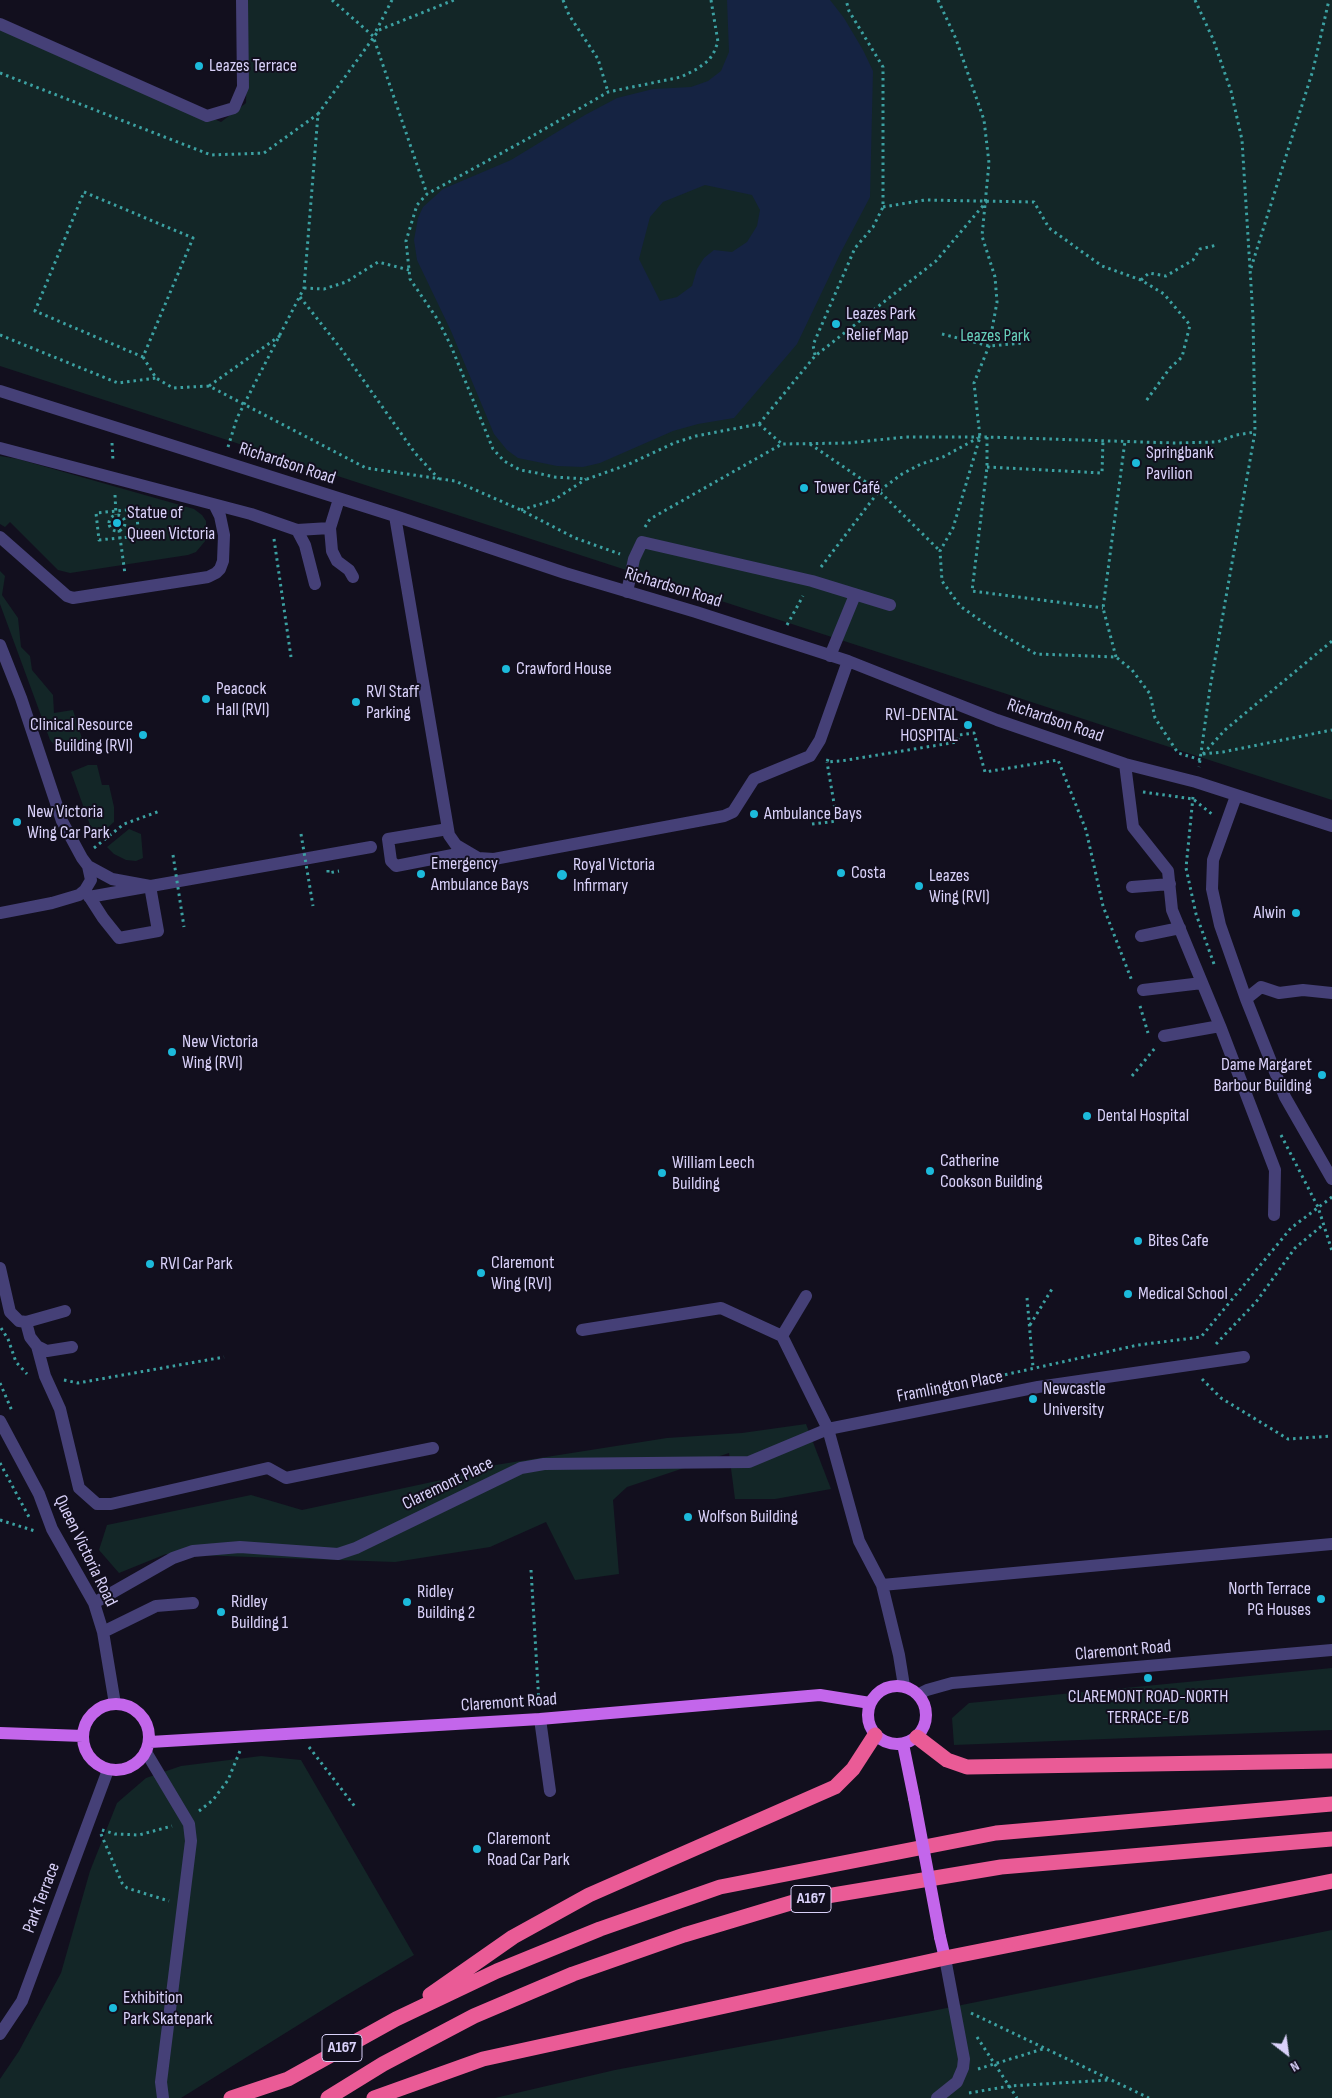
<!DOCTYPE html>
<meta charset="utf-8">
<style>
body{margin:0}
#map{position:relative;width:1332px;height:2098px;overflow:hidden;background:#120f1e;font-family:"Sofia Sans Condensed",sans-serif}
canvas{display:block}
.north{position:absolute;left:1262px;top:2028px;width:50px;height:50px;-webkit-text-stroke:4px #120f1e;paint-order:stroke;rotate:150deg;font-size:14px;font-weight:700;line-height:20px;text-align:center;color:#d9d1f9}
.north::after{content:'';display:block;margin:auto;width:18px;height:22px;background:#d9d1f9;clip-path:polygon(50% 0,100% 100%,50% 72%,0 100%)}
</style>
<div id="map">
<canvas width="1332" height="2098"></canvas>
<div class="north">N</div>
</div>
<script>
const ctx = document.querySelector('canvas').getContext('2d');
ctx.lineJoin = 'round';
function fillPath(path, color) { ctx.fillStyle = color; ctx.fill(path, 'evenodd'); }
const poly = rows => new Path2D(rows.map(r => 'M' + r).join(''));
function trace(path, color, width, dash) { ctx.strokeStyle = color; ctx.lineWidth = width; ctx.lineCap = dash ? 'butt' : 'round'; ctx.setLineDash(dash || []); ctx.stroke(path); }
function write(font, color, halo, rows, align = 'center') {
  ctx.font = font + ' "Sofia Sans Condensed",sans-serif'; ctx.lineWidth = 4; ctx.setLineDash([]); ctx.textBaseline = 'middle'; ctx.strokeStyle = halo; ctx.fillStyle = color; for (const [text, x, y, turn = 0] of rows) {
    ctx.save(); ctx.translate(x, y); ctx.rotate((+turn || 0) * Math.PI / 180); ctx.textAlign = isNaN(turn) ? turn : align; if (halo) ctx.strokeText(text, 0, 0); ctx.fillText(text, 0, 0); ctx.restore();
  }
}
const green = poly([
 [248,0,1332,0,1332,800,0,366,0,27,221,122,246,103],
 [0,456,18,459,194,509,202,515,206,521,206,540,196,552,188,555,70,573,58,570,10,522,5,527,0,524],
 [0,571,5,576,2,595,18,618,21,647,30,656,32,670,53,695,54,713,73,710,84,745,67,751,59,750,50,740,0,604],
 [88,765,97,765,102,785,109,785,114,807,114,822,99,835,90,825,71,772],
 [129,829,141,834,143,858,136,861,126,860,114,854,107,847],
 [806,1424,831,1489,775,1499,735,1499,729,1453,627,1487,613,1500,619,1574,575,1580,546,1522,490,1547,395,1562,166,1554,119,1573,99,1550,107,1525,251,1495,302,1510,446,1479,489,1466,667,1438,742,1433],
 [1332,1668,1332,1730,954,1745,952,1718,969,1703],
 [261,1756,301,1760,414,1955,340,1999,181,2098,0,2098,0,2079,19,2051,61,1973,90,1871,117,1803,146,1778,181,1766],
 [1332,1930,1332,2098,495,2098,615,2070,932,2011]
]);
const water = poly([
 [727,0,830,0,844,18,863,50,873,71,870,197,841,252,797,344,734,418,698,424,673,431,600,463,583,467,557,466,518,458,507,450,494,434,451,331,417,260,414,240,418,218,423,207,443,189,511,160,585,115,617,98,653,89,691,87,708,81,721,71,729,52],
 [705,185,752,195,760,210,757,226,747,242,732,252,714,250,704,258,697,269,692,286,677,297,660,301,639,259,650,217,663,202]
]);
const path = poly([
 [332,0,373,36,427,194],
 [563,0,569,15,598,59,608,92],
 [711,0,718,42,714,52,709,60,697,69,681,77,608,92,529,138,427,194,417,205,406,241,410,279,438,320,451,346,493,449,504,461,520,470,537,473,554,477,587,479,627,465,674,443,696,436,759,424,815,356,936,261,987,201],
 [938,0,956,39,984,120,989,163,982,236,995,277,997,302,989,346,974,383,980,437,953,528,940,551,942,581,960,606,994,630,1036,654,1116,657,1132,670,1150,694,1155,718,1178,753,1201,760],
 [1195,0,1213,39,1231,91,1242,140,1253,317,1255,432,1210,688,1199,767],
 [376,31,392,0],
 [0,73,211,155,264,153,318,114],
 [84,192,193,238,143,357,35,311,84,192],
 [883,207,925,200,1034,202,1049,228,1102,266,1141,280,1164,294,1190,325,1182,357,1170,368,1146,401],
 [1251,268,1313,70,1329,0],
 [1141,280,1149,273,1166,276,1193,260,1200,249,1217,245],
 [304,288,324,289,346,282,378,262,409,270],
 [300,297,342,350,415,453,439,479],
 [942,334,989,346,1023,343],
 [0,335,118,383,156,378],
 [815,355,813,345,855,248,873,227,883,207,883,67,849,11,846,0],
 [143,357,156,378,173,388,209,386,366,468,455,481,521,510,575,538,620,554],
 [209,386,281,335],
 [759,424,782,444],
 [987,437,987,467,972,591,1103,608],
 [112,443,113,461],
 [810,444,879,491,902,474,921,464,943,457,978,438],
 [228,447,237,418,304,288,318,114,379,30,454,0],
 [987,467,1102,473,1103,440],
 [115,495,116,515],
 [136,509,139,536,99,540,96,513,136,509],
 [521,510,554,500,586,479],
 '109 523a8 8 0 1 1 16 0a8 8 0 1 1-16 0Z',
 [645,527,650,519,782,444,848,443,906,437,987,437,1174,443,1217,442,1236,435,1255,432],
 [119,530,125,574],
 [274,539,291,657],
 [821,567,879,491,940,551],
 [787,625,803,596],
 [1116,657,1103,608,1125,441],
 [1203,754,1225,730,1332,641],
 [1203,754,1223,752,1332,730],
 [828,759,827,762,841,761,957,742,959,735,974,733,985,772,1058,760,1086,830,1103,906,1132,981],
 [1143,792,1193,799,1213,815],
 [1193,797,1186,868,1196,914,1214,964],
 [812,824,837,821,827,762],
 [94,848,124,824,160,811],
 [328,870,328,873,339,871],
 [1140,1006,1148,1033],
 [1132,1076,1155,1048],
 [1281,1135,1318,1207,1332,1251],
 [1027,1298,1033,1367],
 [1030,1325,1052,1289],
 [1,1328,8,1339,16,1362,27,1374],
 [1216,1344,1256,1302,1295,1248,1324,1224],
 [986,1379,1138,1345,1201,1337,1291,1228,1332,1197],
 [1202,1379,1221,1398,1288,1439,1332,1436],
 [64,1380,78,1383,224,1357],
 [0,1383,12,1411],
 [0,1463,29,1517],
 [0,1520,35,1531],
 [531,1570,539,1703],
 [309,1747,356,1808],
 [199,1811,213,1800,228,1780,240,1751],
 [102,1830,115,1834,139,1835,172,1826],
 [101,1834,122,1883,127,1888,169,1901],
 [971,2013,1149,2098],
 [977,2037,1017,2098],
 [978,2069,1046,2048],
 [969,2093,1010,2086,1109,2080]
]);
const minor = poly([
 [0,24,207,116,234,108,243,87,242,0],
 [0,391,395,516,565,573,696,612,848,661,997,720,1125,764,1196,782,1332,826],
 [0,448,251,514,297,530,305,545,315,584],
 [339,499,330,528,332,551,337,561,349,570,353,577],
 [395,516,449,835,456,845,478,858,494,859,724,816,733,812,754,779,810,756,820,740,848,661],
 [297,530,330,528],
 [0,537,67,596,73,598,208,577,216,573,220,569,223,561,224,535,220,516,215,506],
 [627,592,634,559,642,542,812,581,890,605],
 [0,645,21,698,62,821,82,858,88,866,112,879,150,886],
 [830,656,855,595],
 [1125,764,1133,827,1168,871,1172,910,1220,1026,1164,1036],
 [1236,796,1213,860,1212,889,1220,925,1246,999,1285,1097,1332,1179],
 [448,829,388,839,391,861,396,866,468,852],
 [1132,887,1170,884],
 [85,890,103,918,119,938,158,931,150,886],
 [89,897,371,847],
 [0,913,52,903,79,895,85,890,91,880,88,866],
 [1141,936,1180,928],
 [1143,990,1202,983],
 [1246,999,1261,987,1279,993,1303,990,1332,993],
 [1220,1026,1275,1170,1274,1215],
 [0,1268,10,1312,19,1321,26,1322,65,1311],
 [26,1322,30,1337,37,1346,47,1351,72,1347],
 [582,1330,721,1308,782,1336,828,1429,859,1541,882,1585,899,1655,904,1686],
 [782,1336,806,1296],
 [37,1346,45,1376,60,1409,79,1488,97,1504,111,1504,268,1468,286,1478,433,1448],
 [0,1421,39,1494,52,1529,94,1603,103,1632,115,1704],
 [882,1585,1332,1544],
 [94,1603,173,1558,193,1551,240,1547,338,1554,356,1548,521,1468,544,1464,749,1462,828,1429,1038,1387,1244,1357],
 [103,1632,156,1606,193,1603],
 [919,1694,927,1690,952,1683,1332,1650],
 [540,1719,550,1791],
 [146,1752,189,1824,191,1841,161,2082,163,2098],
 [0,2034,22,2001,108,1770],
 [937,2098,957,2082,963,2068,964,2059,945,1958]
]);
const major = poly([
 '868 1715a29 29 0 1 1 58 0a29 29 0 1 1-58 0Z',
 '83 1737a33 33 0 1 1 66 0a33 33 0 1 1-66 0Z',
 [0,1733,83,1736],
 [150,1742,540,1719,820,1695,870,1703],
 [903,1744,914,1798],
 [940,1937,945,1958]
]);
const highway = poly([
 [917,1737,947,1760,967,1767,1332,1761],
 [430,1995,513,1937,589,1895,835,1787,853,1769,875,1735],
 [231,2098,288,2079,396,2019,497,1971,600,1929,720,1887,996,1833,1332,1804],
 [328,2098,383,2064,474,2016,573,1974,684,1935,797,1901,1001,1867,1332,1839],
 [374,2098,483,2059,945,1958,1332,1881]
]);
const pathBridge = poly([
 [301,834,313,906],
 [173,855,184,927]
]);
const majorBridge = poly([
 [914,1798,940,1937]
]);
const markers = [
 [199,66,5,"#1cbadb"],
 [836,324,5,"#1cbadb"],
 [1136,463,5,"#1cbadb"],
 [804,488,5,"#1cbadb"],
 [117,523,5,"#1cbadb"],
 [506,669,5,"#1cbadb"],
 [206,699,5,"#1cbadb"],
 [356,702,5,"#1cbadb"],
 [968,725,5,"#1cbadb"],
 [143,735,5,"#1cbadb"],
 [754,814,5,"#1cbadb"],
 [17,822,5,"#1cbadb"],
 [841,873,5,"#1cbadb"],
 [421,874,5,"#1cbadb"],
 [562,875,6,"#1cbadb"],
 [919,886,5,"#1cbadb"],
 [1296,913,5,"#1cbadb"],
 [172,1052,5,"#1cbadb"],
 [1322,1075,5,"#1cbadb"],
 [1087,1116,5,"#1cbadb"],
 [930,1171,5,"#1cbadb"],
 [662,1173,5,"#1cbadb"],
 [1138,1241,5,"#1cbadb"],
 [150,1264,5,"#1cbadb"],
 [481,1273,5,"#1cbadb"],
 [1128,1294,5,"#1cbadb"],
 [1033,1399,5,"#1cbadb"],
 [688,1517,5,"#1cbadb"],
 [1321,1599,5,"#1cbadb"],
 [407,1602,5,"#1cbadb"],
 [221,1612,5,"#1cbadb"],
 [1148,1678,5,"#1cbadb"],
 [477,1849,5,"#1cbadb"],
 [113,2008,5,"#1cbadb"]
];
const shields = [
 [811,1899,40],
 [342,2048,40]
];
const shieldNames = [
 ["A167",811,1899],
 ["A167",342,2048]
];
const poiNames = [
 ["Leazes Terrace",209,66],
 ["Leazes Park",846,314],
 ["Relief Map",846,335],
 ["Springbank",1146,453],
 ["Pavilion",1146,474],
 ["Tower Café",814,488],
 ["Statue of",127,513],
 ["Queen Victoria",127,534],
 ["Crawford House",516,669],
 ["Peacock",216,689],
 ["Hall (RVI)",216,710],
 ["RVI Staff",366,692],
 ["Parking",366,713],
 ["RVI-DENTAL",958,715,"right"],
 ["HOSPITAL",958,736,"right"],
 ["Clinical Resource",133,725,"right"],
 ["Building (RVI)",133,746,"right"],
 ["New Victoria",27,812],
 ["Wing Car Park",27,833],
 ["Ambulance Bays",764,814],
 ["Emergency",431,864],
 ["Ambulance Bays",431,885],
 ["Royal Victoria",573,865],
 ["Infirmary",573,886],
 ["Costa",851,873],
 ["Leazes",929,876],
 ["Wing (RVI)",929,897],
 ["Alwin",1286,913,"right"],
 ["New Victoria",182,1042],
 ["Wing (RVI)",182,1063],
 ["Dame Margaret",1312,1065,"right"],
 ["Barbour Building",1312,1086,"right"],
 ["Dental Hospital",1097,1116],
 ["Catherine",940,1161],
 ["Cookson Building",940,1182],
 ["William Leech",672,1163],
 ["Building",672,1184],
 ["Bites Cafe",1148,1241],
 ["Claremont",491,1263],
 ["Wing (RVI)",491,1284],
 ["RVI Car Park",160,1264],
 ["Medical School",1138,1294],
 ["Newcastle",1043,1389],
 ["University",1043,1410],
 ["Wolfson Building",698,1517],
 ["North Terrace",1311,1589,"right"],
 ["PG Houses",1311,1610,"right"],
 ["Ridley",417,1592],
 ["Building 2",417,1613],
 ["Ridley",231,1602],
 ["Building 1",231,1623],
 ["CLAREMONT ROAD-NORTH",1148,1697,"center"],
 ["TERRACE-E/B",1148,1718,"center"],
 ["Claremont",487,1839],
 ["Road Car Park",487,1860],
 ["Exhibition",123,1998],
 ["Park Skatepark",123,2019]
];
const parkNames = [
 ["Leazes Park",995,336]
];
const streetNames = [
 ["Richardson Road",287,464,18],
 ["Richardson Road",673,588,17],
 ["Richardson Road",1055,721,19],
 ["Framlington Place",950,1387,-11],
 ["Claremont Place",448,1484,-26],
 ["Queen Victoria Road",85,1551,64],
 ["Claremont Road",1123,1651,-5],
 ["Claremont Road",509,1703,-4],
 ["Park Terrace",42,1898,-69]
];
fillPath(green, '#132627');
fillPath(water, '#152342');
trace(path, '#3ca1a2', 3, [2.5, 4]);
trace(minor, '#454077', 12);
trace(major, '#c366eb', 12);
trace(highway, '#ea5b96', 15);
trace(pathBridge, '#3ca1a2', 3, [2.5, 4]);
trace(majorBridge, '#c366eb', 12);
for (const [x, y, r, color] of markers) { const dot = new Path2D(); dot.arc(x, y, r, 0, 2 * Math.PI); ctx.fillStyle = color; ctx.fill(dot); trace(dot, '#120f1e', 2); }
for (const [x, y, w] of shields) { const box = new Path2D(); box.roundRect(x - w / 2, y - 13.5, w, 27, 4); ctx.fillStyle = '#120f1e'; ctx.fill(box); trace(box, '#d9d1f9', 1); }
write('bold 16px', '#d9d1f9', null, shieldNames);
write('18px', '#d9d1f9', '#120f1e', poiNames, 'left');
write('18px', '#67cfbc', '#120f1e', parkNames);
write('18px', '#d9d1f9', '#120f1e', streetNames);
</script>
